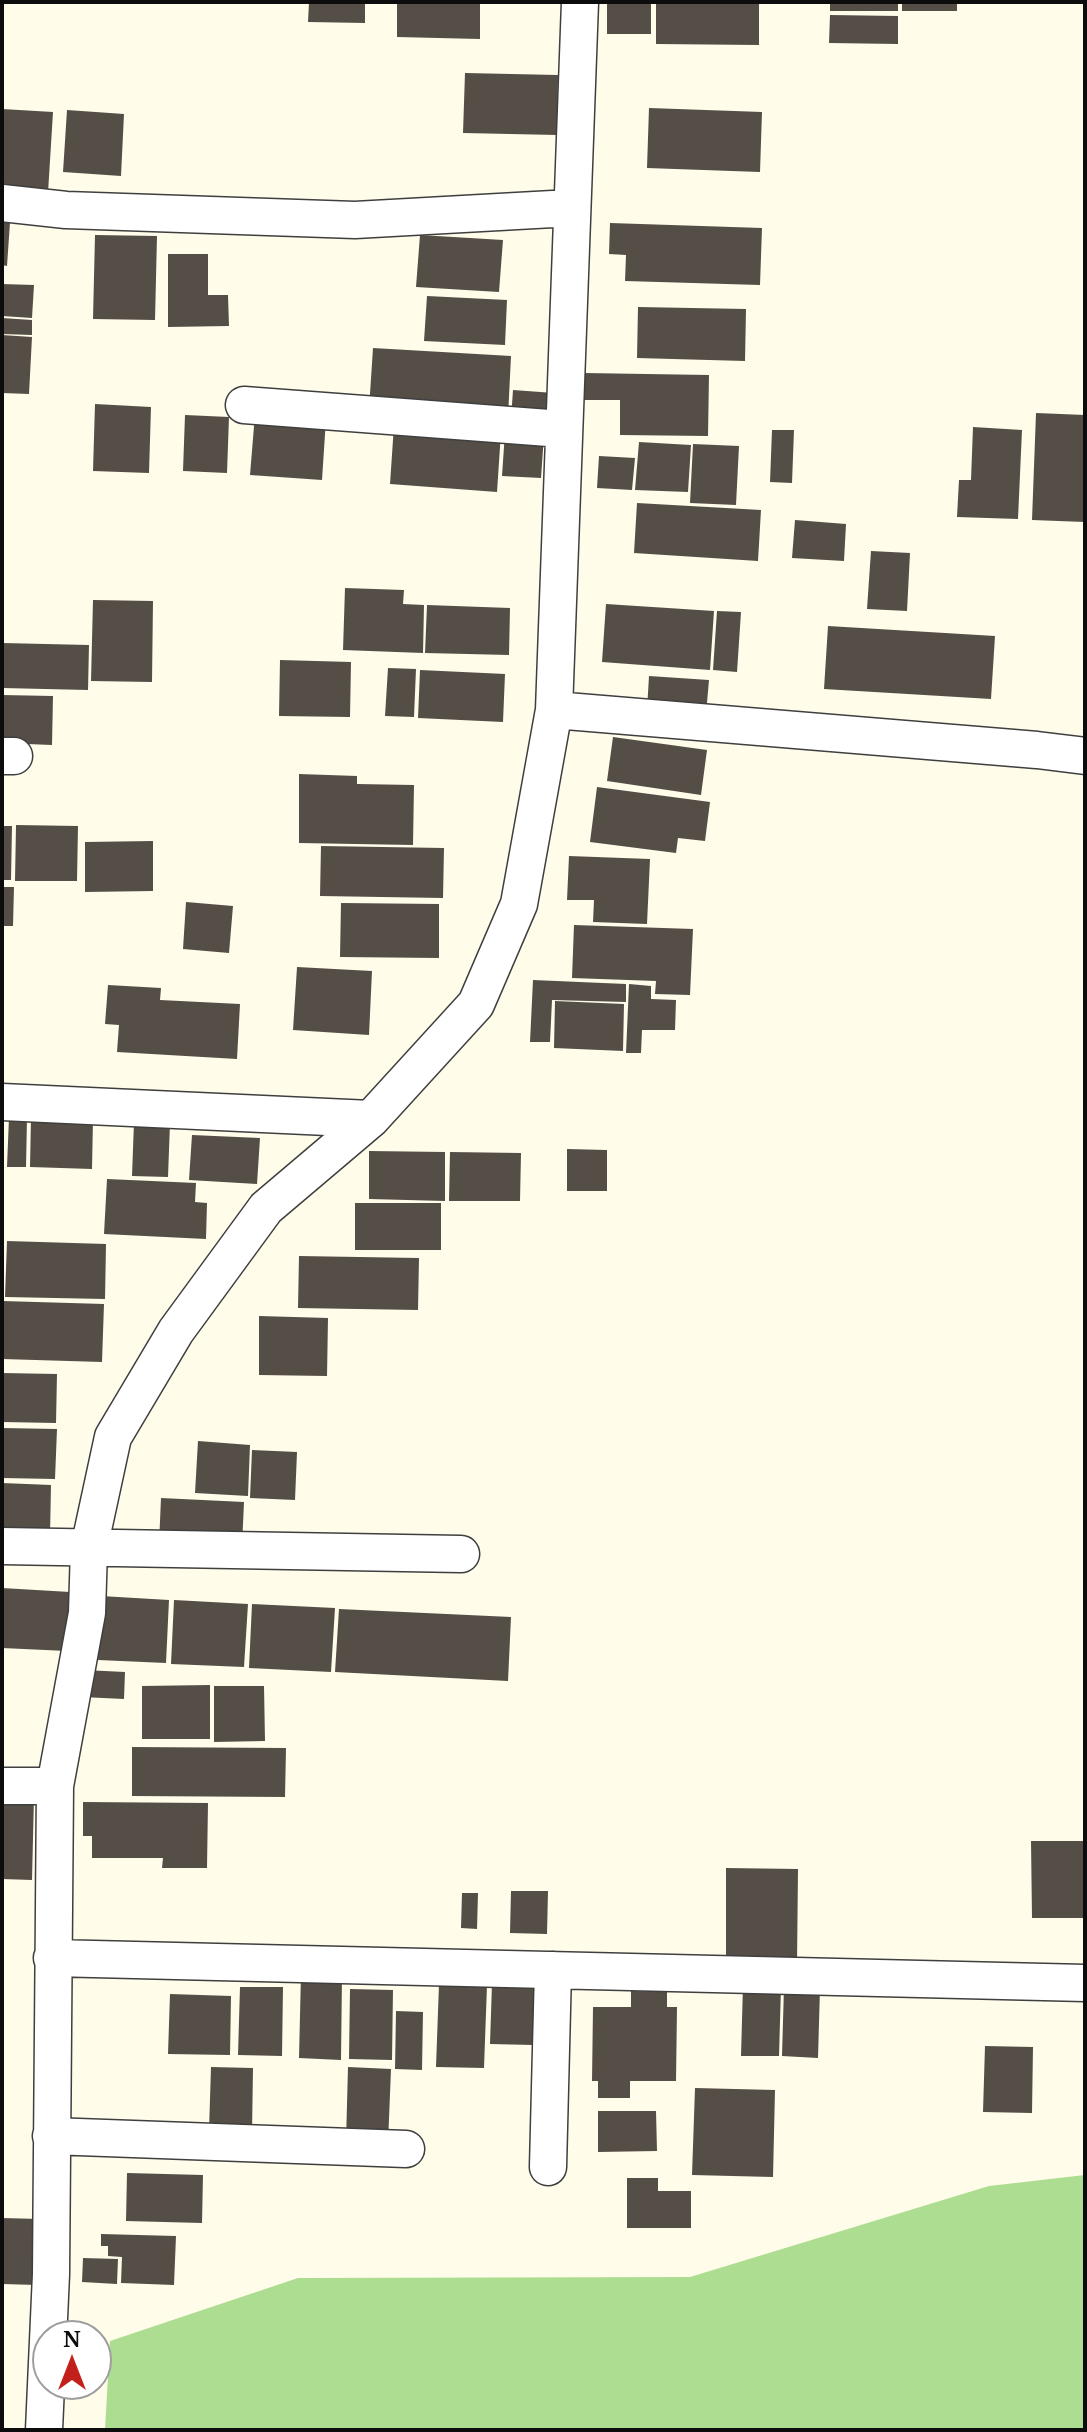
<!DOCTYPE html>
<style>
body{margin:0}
#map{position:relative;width:1087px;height:2432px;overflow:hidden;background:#fffcea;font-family:"Noto Serif",serif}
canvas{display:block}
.frame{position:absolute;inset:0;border:4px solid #0c0c0c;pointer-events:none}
.north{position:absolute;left:32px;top:2320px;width:80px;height:80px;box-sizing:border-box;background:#fff;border:2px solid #9e9e9e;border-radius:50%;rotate:0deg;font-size:22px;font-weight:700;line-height:32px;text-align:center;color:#0c0c0c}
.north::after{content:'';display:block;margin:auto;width:28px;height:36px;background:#c3201c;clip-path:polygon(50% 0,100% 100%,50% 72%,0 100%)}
</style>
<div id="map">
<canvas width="1087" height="2432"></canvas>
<div class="frame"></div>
<div class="north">N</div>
</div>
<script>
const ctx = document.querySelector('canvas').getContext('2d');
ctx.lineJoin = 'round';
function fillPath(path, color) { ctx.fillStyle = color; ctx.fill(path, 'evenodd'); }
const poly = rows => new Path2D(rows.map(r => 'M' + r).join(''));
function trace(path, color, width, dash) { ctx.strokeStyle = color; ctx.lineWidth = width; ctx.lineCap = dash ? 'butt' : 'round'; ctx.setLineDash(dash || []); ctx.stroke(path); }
const forest = poly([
 [1085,2175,1085,2430,105,2430,110,2341,298,2278,690,2277,989,2186]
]);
const building = poly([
 [309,2,365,2,365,23,308,22],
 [397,2,480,2,480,39,397,37],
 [607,2,651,2,651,34,607,34],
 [656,2,759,2,759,45,656,44],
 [830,2,898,2,898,11,830,11],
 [902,2,957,2,957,11,902,11],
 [830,15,898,16,898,44,829,43],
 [465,73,558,75,557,135,463,133],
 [649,108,762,112,760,172,647,168],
 [2,109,53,112,48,193,2,191],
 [67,110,124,114,121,176,63,172],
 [2,207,11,208,7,266,2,265],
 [610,223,762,228,760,285,625,281,626,255,609,254],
 [95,235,157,236,155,320,93,319],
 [420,235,503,240,499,292,416,287],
 [168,254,208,254,208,295,228,295,229,326,168,327],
 [2,284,34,285,32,318,2,316],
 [427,296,507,300,505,345,424,341],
 [638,307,746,309,745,361,637,358],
 [2,318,32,320,32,335,2,334],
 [2,335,32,337,29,394,2,393],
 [373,348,511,356,508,417,369,409],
 [584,373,709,375,708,436,620,435,620,400,584,400],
 [513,390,554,393,552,421,511,419],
 [95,404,151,407,149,473,93,471],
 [1036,413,1085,415,1085,522,1032,520],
 [255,414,326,419,322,480,250,475],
 [185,415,229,417,227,473,183,471],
 [394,425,501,432,497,492,390,484],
 [973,427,1022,430,1018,519,957,517,959,480,971,480],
 [772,430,794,430,792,483,770,482],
 [505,432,544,435,541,478,502,476],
 [639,442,691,445,688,492,635,490],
 [693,444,739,446,736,505,690,503],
 [599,456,635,458,632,490,597,488],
 [637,503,761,510,758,561,634,553],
 [795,520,846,524,844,561,792,558],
 [871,551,910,553,907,611,867,609],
 [345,588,404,590,403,604,424,605,423,653,343,650],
 [93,600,153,601,152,682,91,681],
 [606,604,714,611,710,670,602,662],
 [427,605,510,608,509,655,425,653],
 [717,611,741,612,737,672,713,670],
 [828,626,995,636,991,699,824,689],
 [2,643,89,645,88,690,2,688],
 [280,660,351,662,350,717,279,716],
 [388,668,416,669,414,717,385,716],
 [420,670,505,674,503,722,418,718],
 [649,676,709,680,706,714,647,710],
 [2,695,53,696,52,745,2,743],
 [613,737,707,750,701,795,607,781],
 [299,774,357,776,357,784,414,785,413,845,299,843],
 [597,787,710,802,705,841,678,838,676,853,590,842],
 [16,825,78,826,77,881,15,881],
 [2,826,12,826,11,880,2,880],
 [153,841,153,891,85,892,85,842],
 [321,846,444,848,443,898,320,896],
 [569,856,650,859,647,924,593,922,594,900,567,900],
 [2,887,14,887,13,926,2,926],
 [186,902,233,906,229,953,183,949],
 [341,903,439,904,439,958,340,957],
 [574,925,693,929,690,995,655,994,656,981,572,978],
 [297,967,372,971,369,1035,293,1030],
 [533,980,626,984,626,1002,552,1000,550,1042,530,1042],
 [629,984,651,986,651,999,676,1000,675,1030,642,1030,641,1053,626,1053],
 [108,985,161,988,160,1000,240,1004,237,1059,117,1052,119,1025,105,1024],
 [555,1001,624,1004,623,1051,554,1048],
 [9,1117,27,1118,26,1167,7,1167],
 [31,1118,93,1119,92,1169,30,1167],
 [134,1122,170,1123,168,1177,132,1176],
 [192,1135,260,1138,257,1184,189,1180],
 [567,1149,607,1150,607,1191,567,1191],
 [369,1151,445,1152,445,1201,369,1199],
 [450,1152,521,1153,520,1201,449,1201],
 [107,1179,196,1183,195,1202,207,1203,206,1239,104,1234],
 [355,1203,441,1203,441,1250,355,1250],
 [7,1241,106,1244,105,1299,5,1297],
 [299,1256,419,1258,418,1310,298,1308],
 [2,1301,104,1304,102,1362,2,1359],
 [259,1316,328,1318,327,1376,259,1375],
 [2,1373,57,1374,56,1423,2,1422],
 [2,1428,57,1429,55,1479,2,1478],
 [198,1441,250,1445,248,1496,195,1493],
 [252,1450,297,1452,295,1500,250,1498],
 [2,1483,51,1485,50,1536,2,1534],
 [161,1498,244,1502,242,1546,159,1544],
 [2,1588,70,1592,67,1651,2,1648],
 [101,1596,169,1600,166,1663,98,1660],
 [174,1600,248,1604,244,1667,171,1664],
 [252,1604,335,1608,331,1672,249,1668],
 [339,1609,511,1617,508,1681,335,1672],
 [84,1670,125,1672,124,1699,82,1697],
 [210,1685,210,1739,142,1739,142,1686],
 [214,1686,264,1686,265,1741,214,1742],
 [132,1747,286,1748,285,1797,132,1796],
 [2,1795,34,1796,32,1880,2,1879],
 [83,1802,208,1803,207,1868,162,1868,163,1858,92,1858,92,1836,83,1836],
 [1031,1841,1085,1841,1085,1918,1032,1918],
 [726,1868,798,1869,797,1964,726,1963],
 [511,1891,548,1891,547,1934,510,1933],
 [462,1893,478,1893,477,1929,461,1928],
 [301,1973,342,1975,341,2060,299,2058],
 [492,1983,535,1984,533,2045,490,2044],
 [439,1984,487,1985,484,2068,436,2067],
 [743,1985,781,1987,779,2056,741,2056],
 [240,1987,283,1987,282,2056,238,2055],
 [784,1987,820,1988,818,2058,782,2056],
 [350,1989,393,1990,392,2060,349,2059],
 [631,1991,667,1992,667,2007,677,2007,676,2081,630,2081,630,2098,598,2098,598,2081,592,2081,593,2007,631,2007],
 [170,1994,231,1996,230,2055,168,2054],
 [396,2011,423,2012,422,2070,395,2069],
 [985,2046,1033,2047,1032,2113,983,2112],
 [211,2067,253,2068,252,2133,209,2131],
 [348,2067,391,2069,388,2144,346,2142],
 [695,2088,775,2090,773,2177,692,2175],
 [598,2111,656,2111,657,2151,598,2152],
 [127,2173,203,2175,202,2223,126,2221],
 [627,2178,658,2178,658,2191,691,2191,691,2228,627,2228],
 [2,2218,40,2219,37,2285,2,2284],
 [101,2234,176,2236,174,2285,121,2283,122,2257,108,2256,108,2246,101,2246],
 [83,2258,118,2259,117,2284,82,2282]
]);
const street = poly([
 [2,203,66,210,355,220,571,208],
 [244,405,562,429],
 [554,710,1037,750,1085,756],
 [2,756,14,756],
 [2,1102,371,1119],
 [2,1546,461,1554],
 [2,1786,55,1786],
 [52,1958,1085,1983],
 [51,2136,406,2149],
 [548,2167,553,1970],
 [44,2430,51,2274,55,1786,87,1613,89,1548,113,1437,176,1331,266,1208,371,1119,476,1004,519,904,554,710,580,2]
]);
fillPath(forest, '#addd90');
fillPath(building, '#554e47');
trace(street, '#3f3f3f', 39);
trace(street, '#fff', 36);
</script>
